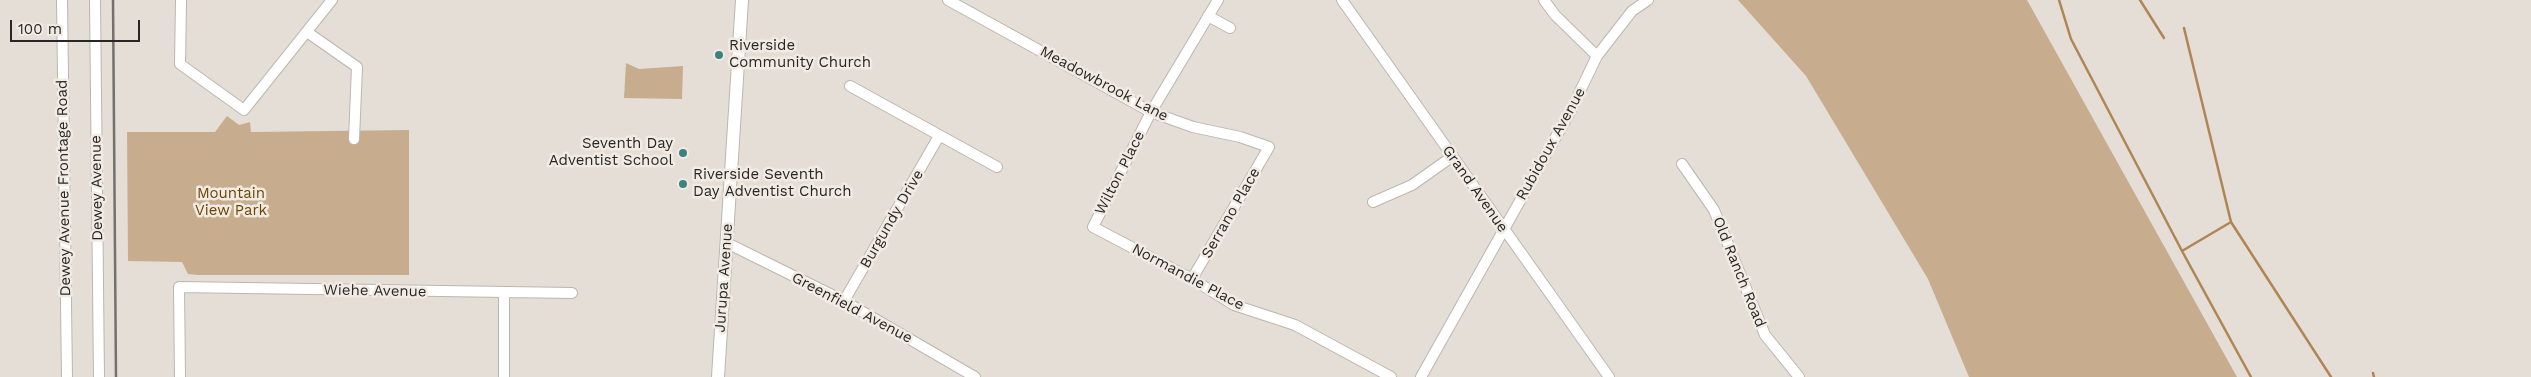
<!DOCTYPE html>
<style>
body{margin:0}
#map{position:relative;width:2531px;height:377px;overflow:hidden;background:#e4ded7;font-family:"Work Sans",sans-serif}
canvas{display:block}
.scale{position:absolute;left:10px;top:20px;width:130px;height:22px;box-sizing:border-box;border:2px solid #292725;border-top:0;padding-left:6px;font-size:15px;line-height:18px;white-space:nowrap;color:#292725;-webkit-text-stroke:4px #f1ebe4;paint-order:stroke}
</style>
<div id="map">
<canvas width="2531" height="377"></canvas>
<div class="scale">100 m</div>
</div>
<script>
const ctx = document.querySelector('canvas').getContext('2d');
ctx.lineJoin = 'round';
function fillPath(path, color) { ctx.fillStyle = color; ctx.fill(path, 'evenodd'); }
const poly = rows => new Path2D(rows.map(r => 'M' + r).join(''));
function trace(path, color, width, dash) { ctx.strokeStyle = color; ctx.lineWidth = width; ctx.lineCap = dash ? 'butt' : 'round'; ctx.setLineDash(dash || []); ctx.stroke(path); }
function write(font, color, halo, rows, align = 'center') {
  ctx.font = font + ' "Work Sans",sans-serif'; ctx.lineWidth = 5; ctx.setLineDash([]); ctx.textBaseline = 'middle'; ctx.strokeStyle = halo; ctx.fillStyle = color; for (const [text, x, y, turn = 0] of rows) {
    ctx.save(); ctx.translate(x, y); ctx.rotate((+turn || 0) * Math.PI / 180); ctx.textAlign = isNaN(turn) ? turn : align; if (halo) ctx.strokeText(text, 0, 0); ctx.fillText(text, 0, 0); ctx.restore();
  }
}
const green = poly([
 [1738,0,2027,0,2237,377,1969,377,1928,279,1806,76],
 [626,63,639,69,683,66,682,99,624,98],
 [227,116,239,125,250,122,251,132,409,130,409,275,198,275,188,274,182,262,128,261,127,132,215,132]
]);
const stream = poly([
 [2059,0,2071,39,2182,251,2251,377],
 [2140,0,2164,38],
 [2184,28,2231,222],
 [2182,251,2231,222,2331,377],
 [2373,373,2374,377]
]);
const minor = poly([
 [62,0,67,377],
 [95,0,99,377],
 [181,0,180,64,244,110,332,0],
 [948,0,1151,112,1193,127,1240,137,1269,147,1192,279],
 [1218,0,1151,112,1093,227,1192,279,1234,305,1295,325,1391,377],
 [1342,0,1609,377],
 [1544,0,1555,15,1597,56],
 [1208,16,1230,28],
 [307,32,357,67,354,139],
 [850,86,997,167],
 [1682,164,1714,210,1765,335,1799,377],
 [1373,202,1412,185,1453,156],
 [727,243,844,301,975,377],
 [504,293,504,377],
 [844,301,939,136],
 [180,377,179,287,572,293],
 [1421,377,1571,110,1597,56,1632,11,1648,0]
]);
const major = poly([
 [718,377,742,0]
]);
const rail = poly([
 [113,0,116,377]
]);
const markers = [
 [719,55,5,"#3a8381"],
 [683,153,5,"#3a8381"],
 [683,184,5,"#3a8381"]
];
const poiNames = [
 ["Riverside",729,46],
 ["Community Church",729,63],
 ["Seventh Day",673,144,"right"],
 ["Adventist School",673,161,"right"],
 ["Riverside Seventh",693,175],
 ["Day Adventist Church",693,192]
];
const streetNames = [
 ["Meadowbrook Lane",1104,84,28],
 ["Rubidoux Avenue",1551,144,-61],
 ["Wilton Place",1120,173,-63],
 ["Dewey Avenue Frontage Road",64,188,-91],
 ["Dewey Avenue",97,188,-91],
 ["Grand Avenue",1475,189,55],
 ["Serrano Place",1231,213,-60],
 ["Burgundy Drive",892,219,-60],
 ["Old Ranch Road",1739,272,68],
 ["Normandie Place",1188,277,28],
 ["Jurupa Avenue",724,278,-86],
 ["Wiehe Avenue",375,291,1],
 ["Greenfield Avenue",852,308,28]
];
const parkNames = [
 ["Mountain",231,194],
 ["View Park",231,211]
];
fillPath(green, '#c7ad8e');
trace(stream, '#af8653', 2.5);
trace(minor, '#bcb6af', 12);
trace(major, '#bcb6af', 14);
trace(minor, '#fff', 10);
trace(major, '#fff', 12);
trace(rail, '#74706c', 2.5);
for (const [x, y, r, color] of markers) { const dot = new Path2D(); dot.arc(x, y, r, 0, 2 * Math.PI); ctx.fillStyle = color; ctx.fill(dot); trace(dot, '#f1ebe4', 2); }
write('15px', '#292725', '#f1ebe4', poiNames, 'left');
write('15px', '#292725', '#f1ebe4', streetNames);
write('15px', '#6d4500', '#f1ebe4', parkNames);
</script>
